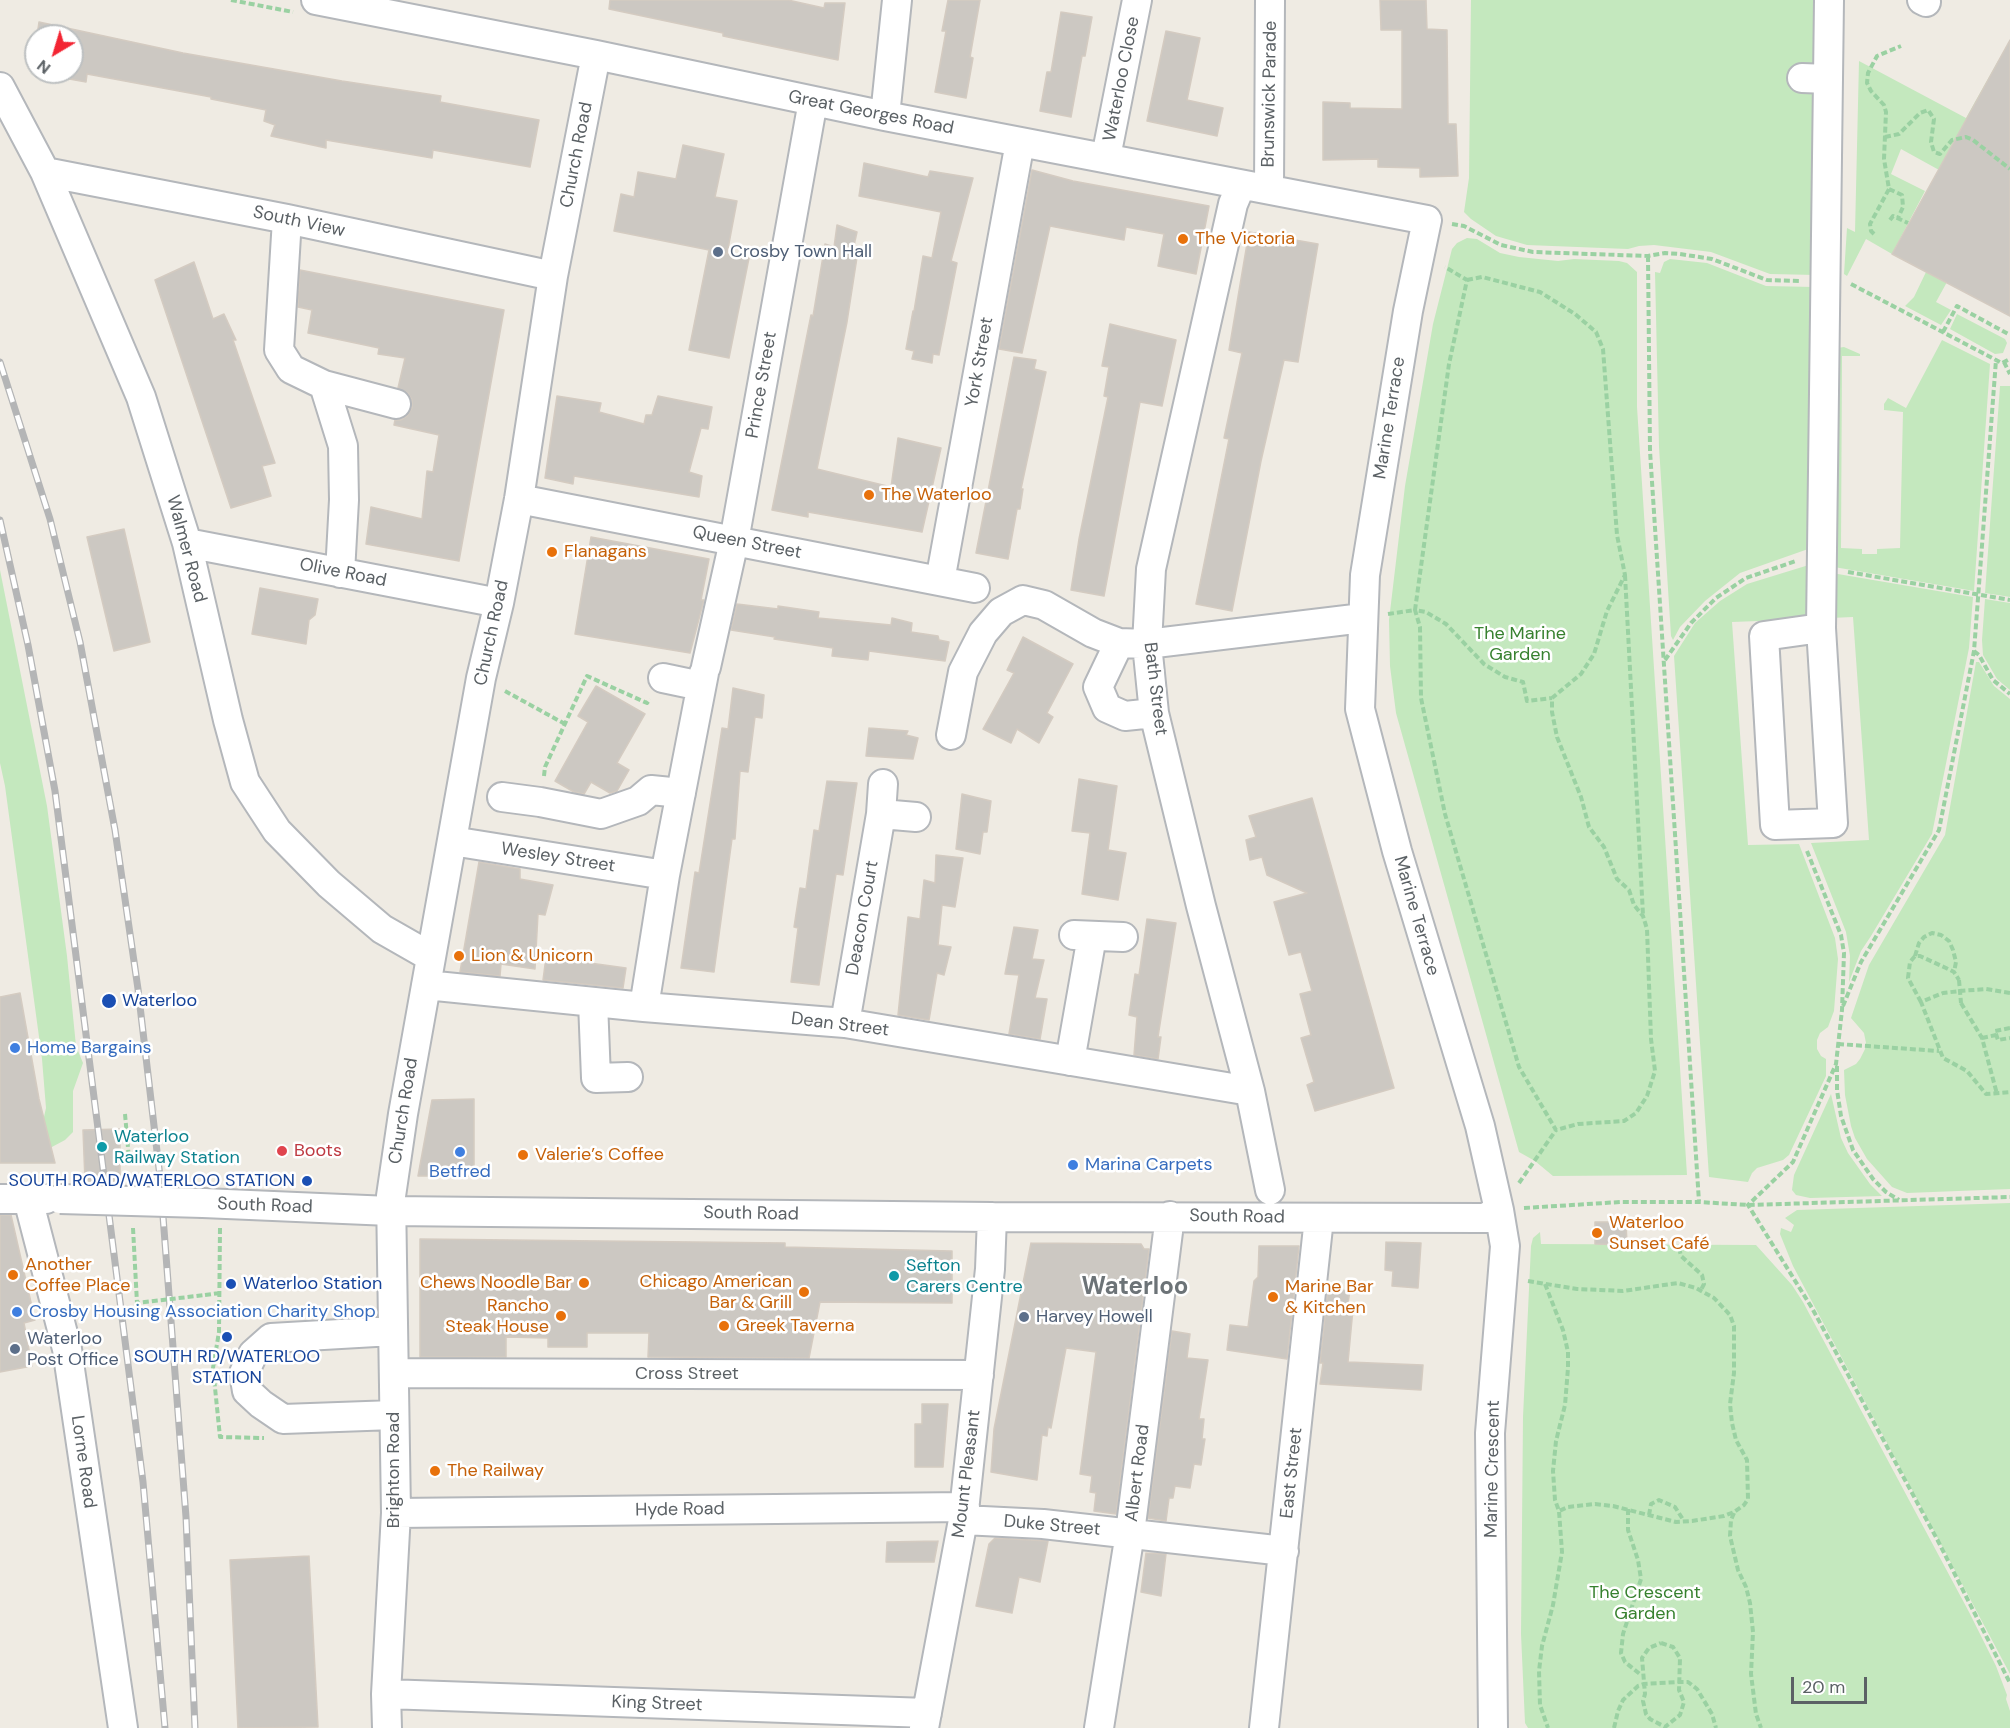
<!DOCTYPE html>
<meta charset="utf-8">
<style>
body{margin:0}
#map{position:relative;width:2010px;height:1728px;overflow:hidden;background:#efebe3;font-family:"DM Sans",sans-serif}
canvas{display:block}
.north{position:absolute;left:24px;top:24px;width:60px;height:60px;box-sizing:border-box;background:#fff;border:2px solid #bdc0c1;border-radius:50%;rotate:218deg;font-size:16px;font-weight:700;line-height:24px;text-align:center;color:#5b6165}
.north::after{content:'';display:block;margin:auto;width:21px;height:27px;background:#f32533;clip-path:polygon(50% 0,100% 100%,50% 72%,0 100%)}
.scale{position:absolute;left:1791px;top:1677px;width:76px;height:27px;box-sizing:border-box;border:3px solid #5b6165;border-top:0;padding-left:8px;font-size:18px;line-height:21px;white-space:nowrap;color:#5b6165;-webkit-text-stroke:4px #fff;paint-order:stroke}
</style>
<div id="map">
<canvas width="2010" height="1728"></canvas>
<div class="north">N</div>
<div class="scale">20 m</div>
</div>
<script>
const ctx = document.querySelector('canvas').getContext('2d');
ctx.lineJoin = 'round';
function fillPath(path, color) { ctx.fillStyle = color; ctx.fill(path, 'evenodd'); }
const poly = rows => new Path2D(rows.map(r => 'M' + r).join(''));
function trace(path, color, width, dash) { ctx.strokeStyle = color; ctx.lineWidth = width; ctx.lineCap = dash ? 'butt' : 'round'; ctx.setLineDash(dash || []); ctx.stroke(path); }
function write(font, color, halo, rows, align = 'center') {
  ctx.font = font + ' "DM Sans",sans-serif'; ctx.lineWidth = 5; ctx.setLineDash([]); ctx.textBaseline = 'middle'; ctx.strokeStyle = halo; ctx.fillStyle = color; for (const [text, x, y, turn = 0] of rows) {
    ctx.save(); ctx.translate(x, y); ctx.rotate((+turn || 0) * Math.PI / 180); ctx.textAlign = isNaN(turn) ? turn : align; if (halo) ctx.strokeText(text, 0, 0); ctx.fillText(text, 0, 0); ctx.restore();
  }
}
const green = poly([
 [1471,0,1821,0,1816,275,1770,274,1711,252,1654,245,1639,246,1628,249,1527,245,1496,236,1471,219,1464,212,1469,178],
 [1859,61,1966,118,1998,61,2010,68,1950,176,1901,149,1891,174,1925,191,1892,254,1866,239,1847,276,1844,274,1847,228,1855,232],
 [1467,238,1477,239,1500,253,1519,257,1558,261,1574,259,1619,261,1627,263,1637,272,1637,407,1687,1175,1553,1176,1535,1161,1519,1152,1396,713,1390,666,1389,620,1405,486,1433,324,1452,249,1457,243],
 [1670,259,1707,263,1766,286,1814,287,1811,548,1740,573,1705,601,1680,627,1673,640,1671,636,1659,447,1655,272,1660,273,1664,262],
 [1926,272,1947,282,1936,302,1951,310,1941,325,1905,306,1914,297],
 [1957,314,2005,339,2007,343,2003,353,1995,354,1950,329],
 [1942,340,1990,364,1974,591,1834,567,1837,348,1844,347,1860,354,1860,356,1842,356,1841,548,1862,549,1862,554,1877,554,1877,549,1900,548,1903,412,1884,410,1884,404,1888,398,1906,408],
 [2000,386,2010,386,2010,597,1985,593],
 [1812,564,1811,619,1732,622,1748,845,1799,844,1835,938,1838,959,1834,1011,1828,1027,1820,1033,1817,1040,1817,1049,1821,1056,1826,1059,1826,1076,1789,1155,1783,1160,1757,1168,1752,1173,1748,1182,1709,1177,1674,656,1695,623,1720,601,1747,584],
 [0,570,47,806,67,956,76,1046,83,1063,73,1091,73,1132,65,1140,50,1148,39,1139,46,1108,42,1059,5,786,0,763],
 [1832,573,1973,597,1969,648,1932,834,1871,936,1861,951,1849,982,1850,956,1846,932,1811,843,1869,840,1853,617,1830,618],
 [1985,599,2010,603,2010,690,1997,679,1983,655,1982,640],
 [1976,662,1979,662,1994,686,2010,699,2010,1189,1907,1193,1892,1187,1867,1159,1855,1138,1851,1126,1845,1095,1844,1070,1856,1064,1860,1059,1865,1049,1866,1043,1864,1033,1851,1018,1869,965,1945,835],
 [1831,1094,1841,1138,1848,1153,1870,1184,1882,1196,1810,1198,1796,1195,1792,1190,1794,1175],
 [2010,1203,2010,1674,1793,1266,1780,1234,1781,1228,1791,1232,1794,1225,1785,1218,1797,1210],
 [1540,1232,1541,1244,1756,1245,1792,1285,1803,1302,1969,1612,1996,1666,2007,1695,2006,1699,2010,1711,2010,1728,1528,1728,1525,1723,1521,1634,1523,1417,1531,1246,1533,1238]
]);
const building = poly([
 [610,0,788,0,824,8,825,3,845,3,838,60,723,36,723,33,609,9,610,0],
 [948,0,980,0,970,57,973,58,966,98,935,92,946,31,942,31,948,0],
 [1380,0,1426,0,1427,29,1447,30,1448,124,1456,124,1458,176,1420,177,1420,168,1378,167,1378,159,1323,160,1323,102,1350,103,1350,108,1402,109,1402,30,1381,30,1380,0],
 [1061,12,1092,17,1085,56,1082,56,1071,117,1040,111,1047,72,1051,72,1061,12],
 [39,22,183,53,342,81,441,96,440,102,539,120,530,167,433,150,432,158,326,140,326,148,271,136,275,125,264,121,266,110,211,99,211,97,87,74,86,82,47,75,47,72,72,72,72,36,37,36,39,22],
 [1166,31,1200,38,1187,100,1223,108,1217,136,1147,121,1166,31],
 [2010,40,2010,316,1892,254,2010,40],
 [683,145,724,154,715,197,737,201,727,254,722,253,749,258,729,358,689,350,709,250,614,231,621,194,634,197,638,172,676,179,683,145],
 [864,163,928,177,930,171,973,178,951,261,957,263,939,355,933,354,932,363,912,359,914,351,906,349,913,311,914,311,923,256,932,258,941,212,859,196,864,163],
 [1032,170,1073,181,1209,206,1196,274,1158,266,1164,234,1126,227,1124,240,1050,226,1022,353,999,349,1032,170],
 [837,225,857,232,853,250,858,251,847,322,817,469,891,487,898,438,941,448,922,532,808,512,808,517,772,510,811,315,813,316,825,244,834,247,837,225],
 [1249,232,1318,244,1298,362,1284,360,1261,461,1232,611,1196,604,1229,439,1224,438,1242,353,1229,350,1249,232],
 [194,262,213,319,224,314,236,340,233,340,275,463,262,466,271,496,231,508,155,280,194,262],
 [300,270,504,310,459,561,366,544,371,507,422,519,427,471,433,472,439,435,394,425,395,420,401,420,407,416,412,408,412,400,408,393,398,388,405,358,378,354,379,348,308,333,312,310,298,307,300,270],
 [1110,324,1176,340,1162,406,1140,402,1104,596,1071,590,1079,539,1108,397,1104,396,1109,367,1102,366,1110,324],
 [1014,357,1036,360,1034,369,1046,372,1021,489,1023,489,1020,509,1017,509,1008,559,976,553,1014,357],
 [557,396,601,403,599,412,644,424,646,415,652,415,658,396,712,407,708,429,701,428,689,472,702,476,699,497,574,476,573,484,545,478,557,396],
 [124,529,150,642,114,651,87,537,124,529],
 [591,537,709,559,701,600,704,600,690,653,575,634,591,537],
 [260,588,318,599,315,615,309,620,306,644,252,634,260,588],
 [737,604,778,609,778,606,819,612,818,618,891,625,892,618,912,623,911,632,938,636,939,640,949,642,945,661,869,651,868,660,832,656,833,648,774,639,775,637,731,630,737,604],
 [1023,637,1073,664,1047,713,1053,717,1039,743,1017,729,1011,743,983,729,1014,673,1007,670,1023,637],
 [596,686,645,714,617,763,629,770,617,791,610,793,591,782,584,794,574,792,555,781,588,722,578,716,596,686],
 [733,688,764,695,762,718,755,717,748,772,740,771,735,839,732,839,714,972,681,968,695,872,699,873,722,728,728,729,733,688],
 [869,728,908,731,906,735,918,738,913,759,866,756,869,728],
 [1079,779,1117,786,1108,850,1126,853,1118,900,1082,894,1090,833,1072,831,1079,779],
 [827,781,857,783,843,875,836,874,819,985,791,982,798,928,794,927,800,888,806,889,814,830,819,831,827,781],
 [962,794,991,801,987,832,983,832,980,854,956,849,962,794],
 [1312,798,1394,1088,1315,1111,1307,1085,1314,1082,1301,1038,1311,1035,1300,994,1312,991,1301,952,1289,955,1274,902,1307,893,1267,875,1262,857,1250,860,1246,840,1256,837,1249,816,1312,798],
 [936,855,963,858,955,907,942,905,938,945,951,947,944,975,937,973,929,1020,898,1015,908,917,920,919,924,880,935,883,936,855],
 [479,862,520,869,520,879,553,885,545,915,538,914,535,969,501,964,500,976,460,972,479,862],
 [1147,919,1176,923,1158,1037,1161,1037,1158,1059,1134,1055,1137,1017,1129,1015,1135,974,1139,975,1147,919],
 [1014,927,1038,930,1032,959,1044,960,1035,998,1047,999,1040,1039,1009,1034,1019,975,1005,974,1014,927],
 [546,957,626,968,623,988,543,980,546,957],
 [20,993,39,1099,55,1163,0,1163,0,997,20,993],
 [474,1099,474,1176,418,1176,432,1100,474,1099],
 [120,1129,120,1181,85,1181,83,1130,120,1129],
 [0,1215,11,1215,35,1320,24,1323,32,1366,0,1372,0,1215],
 [1595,1222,1626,1222,1627,1245,1595,1244,1595,1222],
 [420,1239,785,1243,785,1247,952,1251,952,1303,820,1302,809,1358,648,1357,649,1333,587,1333,587,1347,548,1347,548,1338,506,1337,506,1357,420,1357,420,1239],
 [1386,1242,1421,1243,1418,1288,1392,1286,1393,1271,1385,1270,1386,1242],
 [1031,1243,1141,1244,1144,1249,1149,1249,1116,1514,1094,1511,1096,1493,1090,1492,1092,1476,1080,1474,1096,1352,1066,1348,1051,1428,1048,1427,1047,1436,1042,1435,1037,1480,991,1472,994,1429,1031,1243],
 [1259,1246,1299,1246,1287,1359,1227,1350,1230,1325,1248,1327,1254,1281,1258,1277,1259,1246],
 [1328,1289,1350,1291,1347,1309,1353,1309,1348,1362,1423,1365,1421,1390,1320,1384,1323,1363,1320,1363,1328,1289],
 [1172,1331,1190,1334,1187,1358,1208,1360,1199,1419,1204,1419,1202,1439,1205,1439,1201,1465,1194,1464,1190,1488,1175,1486,1173,1498,1169,1498,1166,1521,1148,1518,1172,1331],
 [922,1404,948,1404,943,1467,915,1467,915,1424,922,1424,922,1404],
 [995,1538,1048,1541,1040,1582,1019,1577,1012,1613,976,1606,989,1544,995,1538],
 [938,1541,934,1562,886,1562,887,1542,938,1541],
 [1146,1553,1166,1554,1161,1596,1141,1592,1146,1553],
 [309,1556,318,1727,238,1728,230,1560,309,1556]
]);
const path = poly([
 [231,0,293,12],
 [1885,137,1899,134,1920,113,1928,110,1934,119,1931,142,1934,152,1940,154,1952,140,1966,137,1973,140,2010,169],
 [1889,189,1902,195,1903,207,1898,218],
 [1890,220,1893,216,1908,223],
 [1452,224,1464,226,1501,245,1533,252,1648,256,1665,253,1680,254,1712,259,1767,280,1800,281],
 [1874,234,1871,231,1870,224,1889,189,1884,159,1886,112,1884,105,1871,91,1867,83,1868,73,1877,56,1901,46],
 [1648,256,1650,451,1699,1202],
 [1467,280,1482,277,1540,292,1575,314,1596,332,1603,349,1617,535,1625,575,1607,611,1594,654,1581,674,1552,698,1552,712,1557,737,1581,797,1589,827,1604,847,1617,879,1629,890,1634,905,1643,916,1647,929,1651,1039,1655,1071,1647,1096,1636,1113,1624,1121,1578,1124,1556,1130,1519,1067,1445,814,1421,698,1420,627,1415,610,1426,612,1446,624,1484,664,1505,677,1523,682,1527,701,1552,698],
 [1851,284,1996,360,2002,363,2010,359],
 [1943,332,1957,306,2010,335],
 [2004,362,2010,374],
 [1848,572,2010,600],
 [1625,575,1643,915],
 [1388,614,1415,610,1449,364,1467,280,1445,267],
 [1974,651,1979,655,1993,680,2010,694],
 [1665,660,1691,623,1716,598,1746,578,1796,561],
 [505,691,565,724],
 [544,776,545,767,587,676,647,703,650,699],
 [1807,851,1841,935,1844,953,1842,1010,1836,1064,1793,1162,1748,1205,1812,1308,1938,1541,2010,1683],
 [1915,956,1919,943,1924,937,1932,933,1941,935,1949,941,1953,950,1956,962,1954,972],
 [2010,993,1986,989,1960,991,1943,993,1921,1002,1943,1058,1967,1071,1986,1094,2010,1092],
 [1921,1002,1908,978,1910,962,1915,956,1920,956,1946,968,1954,972,1959,980],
 [1961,1003,1982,1038,1997,1094],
 [1843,1006,1861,962,1939,830,1974,651,1996,360],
 [2010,1028,1995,1031,1998,1040,2010,1038],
 [1982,1038,1996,1035],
 [1838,1044,1939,1051],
 [1837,1066,1837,1090,1841,1116,1853,1150,1873,1179,1886,1192,1899,1200],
 [125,1114,129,1159],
 [1519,1183,1556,1130],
 [1524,1208,1620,1202,1699,1202,1748,1205,2010,1197],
 [220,1228,219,1332,213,1368,220,1437,264,1438],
 [1679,1248,1681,1256,1702,1275,1704,1284,1701,1290],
 [1528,1281,1577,1289,1623,1291,1678,1283,1696,1288,1714,1298,1730,1315,1734,1326,1734,1373,1730,1404,1732,1423,1736,1440,1747,1460,1748,1499,1744,1505,1734,1512,1724,1516,1692,1521,1676,1522,1613,1506,1595,1504,1568,1507,1559,1511],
 [1545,1284,1563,1330,1568,1352,1568,1368,1565,1405,1556,1441,1553,1471,1555,1500,1559,1511,1562,1552,1553,1605,1542,1646,1539,1671,1540,1705,1548,1728],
 [205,1295,220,1293],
 [1628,1509,1628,1530,1638,1560,1641,1579,1623,1634,1621,1653,1625,1662,1641,1675],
 [1734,1513,1731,1520,1730,1536,1738,1570,1746,1587,1750,1603,1753,1632,1751,1674,1756,1714,1761,1728],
 [1649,1515,1651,1504,1659,1500,1675,1507,1684,1521],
 [1661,1643,1673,1647,1680,1658,1679,1690,1684,1702,1680,1715,1665,1727,1650,1719,1646,1714,1643,1701,1645,1694,1642,1658,1649,1648,1661,1643],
 [1614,1728,1618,1711,1623,1700,1638,1686,1644,1684,1678,1682,1688,1682,1697,1689,1712,1714,1716,1728]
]);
const minor = poly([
 [316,0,596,55,885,116,1427,220,1408,311,1365,575,1360,709,1397,851,1480,1126,1499,1210,1505,1246,1490,1433,1493,1728],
 [1922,0,1926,2],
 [1802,78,1828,79],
 [0,87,45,172,141,397,187,543,228,720,245,782,277,831,329,884,382,929,431,957],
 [885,116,897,0],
 [1106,157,1137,0],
 [45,172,287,219,553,276],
 [1241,185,1233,204,1151,569,1147,644,1154,713,1201,906,1250,1091,1270,1190],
 [1269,189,1270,0],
 [287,219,279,350,291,369,324,385,396,404],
 [324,385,343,446,344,500,340,573],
 [519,499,975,588],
 [187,543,499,603],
 [940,581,1020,142],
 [1821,628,1764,636,1775,825,1833,823,1821,628,1829,0],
 [1119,643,1098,687,1107,708,1125,716,1154,713],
 [706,667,734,541,813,101],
 [663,678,701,686],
 [951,735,963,672,983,633,1001,612,1023,600,1044,605,1093,633,1119,643,1147,644,1363,618],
 [502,797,540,802,601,814,638,801,651,790,681,793],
 [881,814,916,817],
 [452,841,665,875,644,1007],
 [665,875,704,673],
 [1074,935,1123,937],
 [426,985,644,1007,845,1023,1250,1091],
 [593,1002,596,1078,628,1077],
 [845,1023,881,814,883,784],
 [1070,1061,1092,936],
 [0,1199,46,1199],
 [28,1199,67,1349,123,1728],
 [203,1203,390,1211,992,1217,1485,1218,1499,1210],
 [393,1331,271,1338,253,1354,244,1373,247,1391,261,1404,283,1419,394,1415],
 [394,1373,979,1375],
 [396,1513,965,1507],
 [963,1520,1043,1524,1284,1551],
 [386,1694,927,1713],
 [387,1728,386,1694,396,1513,391,1196,403,1114,481,678,499,603,519,499,553,276,596,55],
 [924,1728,963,1520,990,1269,992,1217],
 [1099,1728,1130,1533,1170,1216],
 [1264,1728,1319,1218]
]);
const rail = poly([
 [0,362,50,519,80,642,115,830,138,989,160,1177,186,1517,195,1728],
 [0,520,28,645,55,791,143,1482,165,1728]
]);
const pathBridge = poly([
 [1959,980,1961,1003],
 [133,1228,137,1303,205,1295]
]);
const minorBridge = poly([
 [60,1199,203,1203]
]);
const markers = [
 [1183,239,6,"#e8710a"],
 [718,252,6,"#5c6f8a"],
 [869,495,6,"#e8710a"],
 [552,552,6,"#e8710a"],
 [459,956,6,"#e8710a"],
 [109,1001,8,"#1a4fb4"],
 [15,1048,6,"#3f7fe0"],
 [102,1147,6,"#0f9aa8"],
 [282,1151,6,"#e0444e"],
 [460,1152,6,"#3f7fe0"],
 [523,1155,6,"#e8710a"],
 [1073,1165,6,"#3f7fe0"],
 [307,1181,6,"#1a4fb4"],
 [1597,1233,6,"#e8710a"],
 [13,1275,6,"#e8710a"],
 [894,1276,6,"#0f9aa8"],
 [584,1283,6,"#e8710a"],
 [231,1284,6,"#1a4fb4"],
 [804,1292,6,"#e8710a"],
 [1273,1297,6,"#e8710a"],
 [17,1312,6,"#3f7fe0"],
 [561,1316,6,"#e8710a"],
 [1024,1317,6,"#5c6f8a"],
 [724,1326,6,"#e8710a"],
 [227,1337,6,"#1a4fb4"],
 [15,1349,6,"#5c6f8a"],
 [435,1471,6,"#e8710a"]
];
const streetNames = [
 ["Waterloo Close",1122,79,-79],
 ["Brunswick Parade",1270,94,-89],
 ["Great Georges Road",871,113,11],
 ["Church Road",577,155,-79],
 ["South View",299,222,12],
 ["York Street",980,362,-80],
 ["Prince Street",762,385,-80],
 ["Marine Terrace",1390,418,-81],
 ["Queen Street",747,543,11],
 ["Walmer Road",186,549,75],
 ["Olive Road",343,573,11],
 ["Church Road",492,633,-78],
 ["Bath Street",1155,689,83],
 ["Wesley Street",558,858,9],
 ["Marine Terrace",1416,916,74],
 ["Deacon Court",863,918,-80],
 ["Dean Street",840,1025,7],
 ["Church Road",404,1111,-81],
 ["South Road",265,1206,2],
 ["South Road",751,1214,1],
 ["South Road",1237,1217,1],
 ["Cross Street",687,1374],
 ["Lorne Road",83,1462,82],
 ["Marine Crescent",1493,1469,-89],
 ["Brighton Road",394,1470,-90],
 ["Albert Road",1138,1473,-83],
 ["East Street",1292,1473,-84],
 ["Mount Pleasant",967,1474,-83],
 ["Hyde Road",680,1510,-1],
 ["Duke Street",1052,1526,5],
 ["King Street",657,1704,2]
];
const foodNames = [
 ["The Victoria",1195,239],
 ["The Waterloo",881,495],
 ["Flanagans",564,552],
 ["Lion & Unicorn",471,956],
 ["Valerie’s Coffee",535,1155],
 ["Waterloo",1609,1223],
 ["Sunset Café",1609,1244],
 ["Another",25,1265],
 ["Coffee Place",25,1286],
 ["Chicago American",792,1282,"right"],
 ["Bar & Grill",792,1303,"right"],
 ["Chews Noodle Bar",572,1283,"right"],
 ["Marine Bar",1285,1287],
 ["& Kitchen",1285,1308],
 ["Rancho",549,1306,"right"],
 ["Steak House",549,1327,"right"],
 ["Greek Taverna",736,1326],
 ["The Railway",447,1471]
];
const serviceNames = [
 ["Crosby Town Hall",730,252],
 ["Harvey Howell",1036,1317],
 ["Waterloo",27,1339],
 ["Post Office",27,1360]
];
const parkNames = [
 ["The Marine",1520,634],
 ["Garden",1520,655],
 ["The Crescent",1645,1593],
 ["Garden",1645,1614]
];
const transitNames = [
 ["Waterloo",122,1001],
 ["SOUTH ROAD/WATERLOO STATION",295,1181,"right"],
 ["Waterloo Station",243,1284],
 ["SOUTH RD/WATERLOO",227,1357,"center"],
 ["STATION",227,1378,"center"]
];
const shopNames = [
 ["Home Bargains",27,1048],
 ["Marina Carpets",1085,1165],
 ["Betfred",460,1172,"center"],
 ["Crosby Housing Association Charity Shop",29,1312]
];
const cultureNames = [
 ["Waterloo",114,1137],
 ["Railway Station",114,1158],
 ["Sefton",906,1266],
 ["Carers Centre",906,1287]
];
const healthNames = [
 ["Boots",294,1151]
];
const districtNames = [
 ["Waterloo",1135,1288]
];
fillPath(green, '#c4e8be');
fillPath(building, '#ccc8c2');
trace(building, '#d4cbc1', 1.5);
trace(minor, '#b4b7bb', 32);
trace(path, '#9ad1a2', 4, [6, 3]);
trace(minor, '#fff', 28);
trace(rail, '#b4b5b6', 7);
trace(rail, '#fff', 4.5, [14]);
trace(minorBridge, '#b4b7bb', 32, []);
trace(pathBridge, '#9ad1a2', 4, [6, 3]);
trace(minorBridge, '#fff', 28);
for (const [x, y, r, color] of markers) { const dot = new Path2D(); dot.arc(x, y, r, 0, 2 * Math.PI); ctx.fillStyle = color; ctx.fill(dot); trace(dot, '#fff', 2); }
write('18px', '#5b6165', '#fff', streetNames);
write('18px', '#c56008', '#fff', foodNames, 'left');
write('18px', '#4e5e75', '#fff', serviceNames, 'left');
write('18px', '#37812f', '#fff', parkNames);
write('18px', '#164399', '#fff', transitNames, 'left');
write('18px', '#366cbe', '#fff', shopNames, 'left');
write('18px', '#0d838f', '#fff', cultureNames, 'left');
write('18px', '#be3a42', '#fff', healthNames, 'left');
write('bold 24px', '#6c7377', '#fff', districtNames);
</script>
